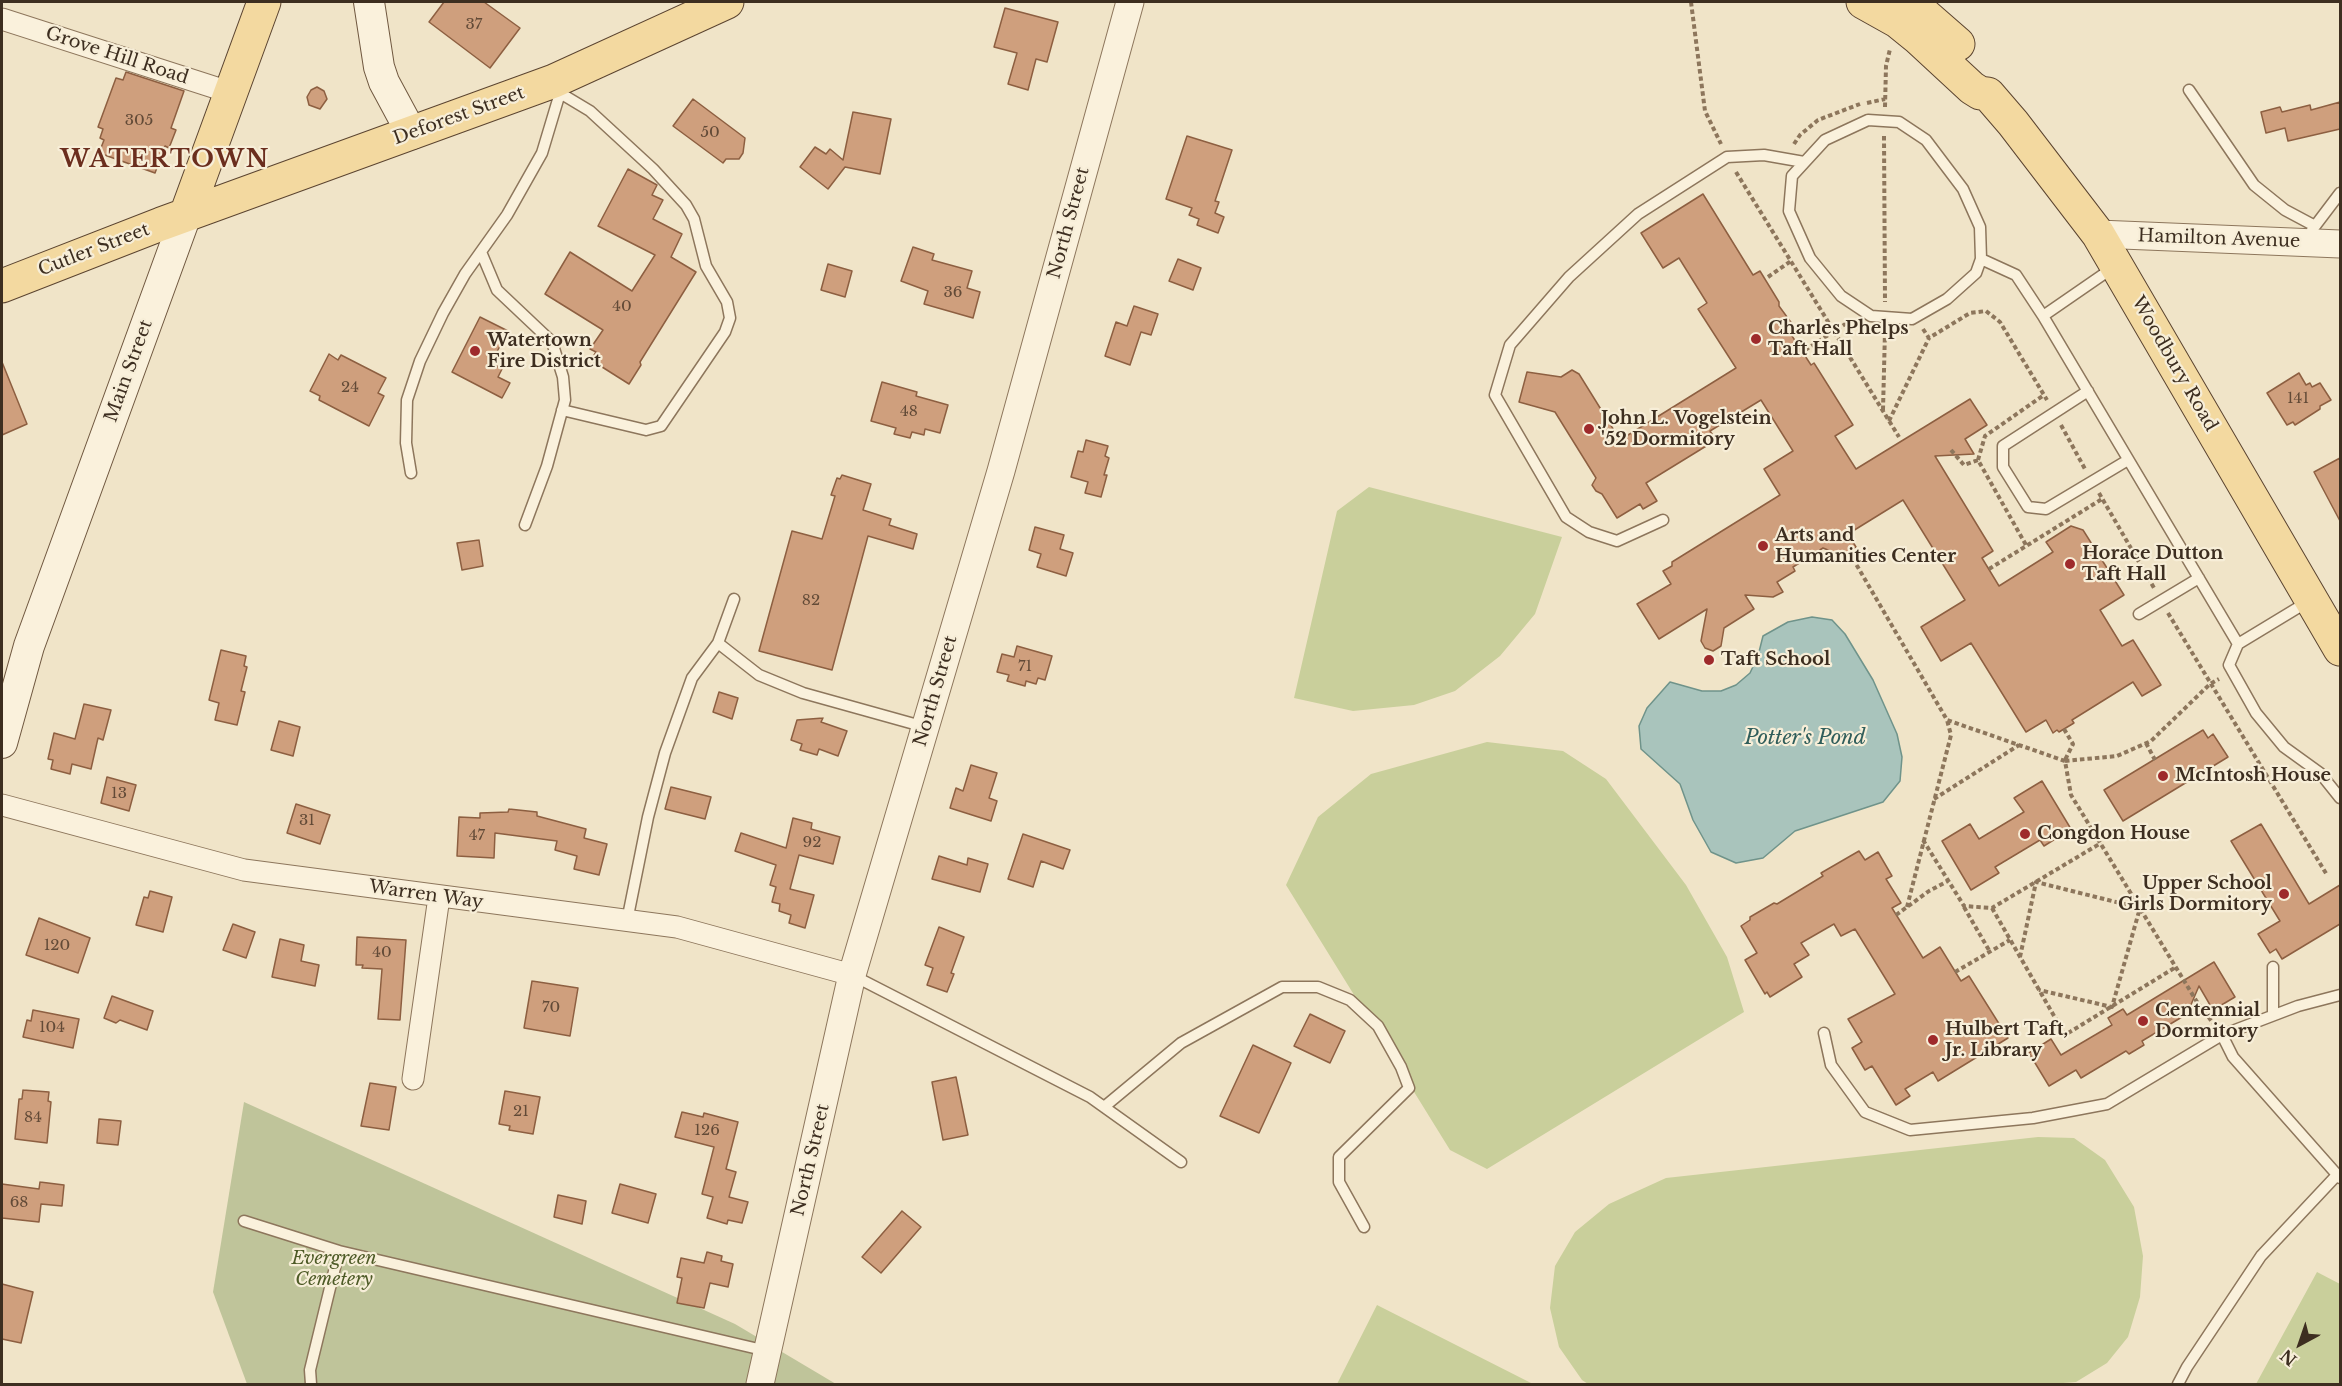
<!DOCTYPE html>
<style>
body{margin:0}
#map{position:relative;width:2342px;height:1386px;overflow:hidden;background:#f0e4c8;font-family:"Libre Baskerville",serif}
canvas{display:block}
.frame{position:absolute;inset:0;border:3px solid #3d2e20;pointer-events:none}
.north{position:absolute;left:2270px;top:1314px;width:60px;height:60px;-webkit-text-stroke:4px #f7eed8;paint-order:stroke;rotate:220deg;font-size:16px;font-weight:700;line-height:24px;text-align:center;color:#3d2e20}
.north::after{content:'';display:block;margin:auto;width:21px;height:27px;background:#3d2e20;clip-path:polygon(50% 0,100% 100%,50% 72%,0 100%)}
</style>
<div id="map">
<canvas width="2342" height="1386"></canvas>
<div class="frame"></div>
<div class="north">N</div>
</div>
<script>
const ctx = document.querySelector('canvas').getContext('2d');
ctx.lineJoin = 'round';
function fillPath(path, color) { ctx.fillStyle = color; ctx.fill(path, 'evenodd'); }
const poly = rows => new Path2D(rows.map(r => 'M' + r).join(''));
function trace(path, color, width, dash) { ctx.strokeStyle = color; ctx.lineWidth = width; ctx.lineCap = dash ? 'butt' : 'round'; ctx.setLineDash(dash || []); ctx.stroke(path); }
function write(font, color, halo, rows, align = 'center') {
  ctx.font = font + ' "Libre Baskerville",serif'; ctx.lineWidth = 4.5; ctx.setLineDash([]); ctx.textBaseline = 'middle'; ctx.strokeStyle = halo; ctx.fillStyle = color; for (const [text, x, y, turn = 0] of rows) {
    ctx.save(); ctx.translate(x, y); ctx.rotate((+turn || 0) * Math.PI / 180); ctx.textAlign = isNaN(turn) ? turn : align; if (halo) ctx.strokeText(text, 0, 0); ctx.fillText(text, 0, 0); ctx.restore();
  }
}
const green = poly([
 [1369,487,1562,537,1535,614,1500,656,1455,691,1414,705,1353,711,1294,698,1337,511],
 [1487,742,1563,751,1606,779,1686,885,1727,957,1744,1012,1487,1169,1450,1150,1286,885,1318,817,1371,774],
 [2038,1137,2074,1138,2105,1160,2134,1207,2143,1256,2140,1297,2128,1337,2107,1363,2076,1382,2050,1384,1588,1384,1582,1380,1559,1347,1550,1308,1555,1266,1575,1232,1609,1204,1666,1178],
 [2317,1272,2340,1284,2340,1384,2256,1384],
 [1377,1305,1533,1384,1337,1384]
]);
const cemetery = poly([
 [244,1102,735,1324,836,1384,247,1384,213,1292]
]);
const water = poly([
 [1812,617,1832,620,1845,634,1873,680,1897,734,1902,757,1900,781,1883,802,1795,831,1763,858,1736,863,1711,852,1693,820,1680,784,1641,749,1639,726,1647,708,1670,682,1702,691,1721,691,1736,685,1750,673,1758,656,1763,636,1788,622,1812,617]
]);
const building = poly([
 [444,2,484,2,520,28,490,68,429,22,444,2],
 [1005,8,1058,22,1047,62,1036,59,1028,90,1008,84,1017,53,994,47,1005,8],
 [126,72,184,91,171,128,176,130,169,148,165,146,155,173,99,153,104,140,100,138,103,129,98,127,116,78,123,80,126,72],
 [317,87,324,91,327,99,320,109,309,105,307,97,311,90,317,87],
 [693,99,745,138,743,153,739,159,726,159,723,163,673,126,693,99],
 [2340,102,2340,129,2288,141,2285,128,2266,133,2261,112,2280,107,2282,112,2310,105,2311,110,2340,102],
 [853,112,891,119,880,174,845,167,828,189,800,167,815,147,826,154,830,149,843,160,853,112],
 [1187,136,1232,150,1215,201,1219,202,1215,213,1224,217,1218,233,1197,225,1199,219,1189,215,1192,208,1166,199,1187,136],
 [628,169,657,185,652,195,663,200,653,219,682,234,671,257,696,272,640,362,641,365,629,384,591,360,596,352,590,349,603,330,545,294,570,252,632,291,655,255,598,226,628,169],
 [1703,194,1753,275,1760,271,1779,302,1779,306,1798,332,1792,336,1811,365,1814,363,1853,425,1835,436,1856,469,1970,399,1987,425,1965,439,1974,454,1935,456,1993,551,1982,558,1999,586,2053,552,2046,542,2071,526,2083,530,2124,595,2100,610,2122,646,2133,640,2161,685,2142,696,2133,682,2072,720,2074,723,2059,732,2057,730,2053,733,2046,720,2026,732,1971,643,1941,661,1921,627,1965,600,1903,500,1848,534,1856,547,1843,556,1823,548,1793,567,1795,571,1777,582,1783,592,1773,597,1745,595,1754,609,1724,628,1721,646,1713,651,1705,648,1701,641,1707,609,1659,639,1637,604,1671,584,1663,571,1672,566,1672,562,1780,495,1764,469,1793,451,1761,400,1710,431,1716,440,1646,483,1657,501,1643,509,1640,504,1617,518,1602,494,1596,491,1592,485,1596,478,1555,412,1519,402,1527,372,1561,377,1572,370,1579,374,1620,440,1736,368,1698,309,1707,303,1679,258,1663,268,1641,233,1703,194],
 [913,247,934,254,932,260,972,271,967,288,980,292,973,318,924,304,928,291,901,281,913,247],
 [1178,259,1201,268,1193,290,1169,281,1178,259],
 [828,264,852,271,845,297,821,290,828,264],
 [1134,306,1158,314,1151,335,1141,332,1130,365,1105,356,1116,322,1127,326,1134,306],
 [480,317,508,331,491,363,502,369,498,377,510,383,502,398,452,372,480,317],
 [329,354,338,360,341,355,386,378,378,393,384,396,369,426,319,400,320,396,310,391,329,354],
 [2,362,27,424,2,435,2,362],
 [2299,373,2306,385,2310,383,2312,387,2320,383,2331,400,2320,406,2320,409,2295,425,2293,422,2287,425,2267,393,2299,373],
 [882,382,917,392,916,396,948,405,940,433,925,429,924,435,912,432,910,438,894,434,896,428,871,421,882,382],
 [1086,440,1108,446,1105,456,1109,458,1104,475,1107,475,1101,497,1085,493,1088,482,1071,477,1078,451,1083,452,1086,440],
 [2340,458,2340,521,2314,472,2340,458],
 [842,475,871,484,863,510,891,519,889,525,917,534,913,549,868,536,832,670,759,651,792,531,822,539,835,496,831,495,837,478,840,479,842,475],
 [1035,527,1064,535,1060,549,1073,553,1066,576,1037,567,1041,554,1029,550,1035,527],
 [479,540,483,566,462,570,457,543,479,540],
 [1017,646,1052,656,1045,680,1038,678,1036,684,1026,681,1025,686,1007,681,1009,675,997,672,1002,654,1014,657,1017,646],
 [221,650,246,656,244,666,247,667,241,691,245,692,237,725,215,720,219,703,209,700,221,650],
 [719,692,738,698,732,719,713,712,719,692],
 [84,704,111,710,103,740,98,738,91,769,72,764,70,774,51,769,53,760,48,759,54,733,75,739,84,704],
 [823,718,821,722,847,731,838,756,819,749,817,755,800,750,802,744,791,740,797,720,823,718],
 [279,721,300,727,293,756,271,750,279,721],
 [2203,730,2208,738,2213,734,2228,757,2123,821,2104,790,2203,730],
 [971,765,997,773,989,798,997,801,991,821,950,808,956,788,963,791,971,765],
 [107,777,136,785,129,811,101,803,107,777],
 [2042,781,2071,829,2044,846,2040,840,1995,867,1999,873,1971,890,1942,841,1970,824,1979,839,2024,812,2014,798,2042,781],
 [671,787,711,797,705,819,665,809,671,787],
 [296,804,330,815,320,844,287,833,296,804],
 [509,809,537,812,537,816,586,829,584,838,607,844,599,875,574,869,577,856,555,850,557,841,495,833,494,858,457,856,459,817,480,818,480,813,508,812,509,809],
 [793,818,812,823,811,829,840,837,833,864,799,855,790,889,814,895,805,928,789,923,791,915,779,911,780,904,772,902,776,887,770,885,776,865,735,851,741,833,786,848,793,818],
 [2261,824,2309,904,2340,885,2340,924,2282,959,2276,949,2270,953,2258,934,2280,921,2231,841,2261,824],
 [1023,834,1070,850,1063,869,1041,861,1033,887,1008,879,1023,834],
 [1859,851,1865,860,1878,852,1892,876,1886,879,1901,903,1892,908,1923,958,1940,947,1961,981,1969,976,2008,1038,1938,1081,1933,1072,1905,1089,1910,1096,1896,1105,1872,1066,1865,1070,1852,1048,1862,1042,1848,1019,1895,994,1855,929,1841,936,1834,924,1801,943,1809,955,1794,964,1802,977,1770,997,1767,992,1765,994,1745,960,1757,953,1741,926,1750,920,1750,917,1774,903,1777,904,1823,876,1821,873,1859,851],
 [939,856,967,865,968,858,988,864,980,892,932,879,939,856],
 [150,891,172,897,163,932,136,925,144,897,148,898,150,891],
 [39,918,90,938,78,973,26,955,39,918],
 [233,924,255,932,246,958,223,950,233,924],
 [939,927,964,937,951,973,954,974,947,992,927,985,933,968,925,965,939,927],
 [357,937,406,940,400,1020,378,1019,382,969,362,968,363,965,356,965,357,937],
 [280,939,304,945,301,961,319,965,315,986,272,977,280,939],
 [2214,962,2235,997,2213,1010,2199,986,2187,1014,2142,1041,2144,1045,2129,1054,2126,1051,2081,1078,2076,1070,2049,1086,2029,1053,2051,1039,2061,1055,2112,1025,2108,1018,2123,1009,2127,1015,2214,962],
 [532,981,578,988,570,1036,524,1028,532,981],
 [112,996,153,1011,147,1030,120,1020,116,1023,104,1018,112,996],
 [33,1010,79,1019,73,1048,23,1037,27,1020,31,1021,33,1010],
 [1310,1014,1345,1031,1330,1063,1294,1046,1310,1014],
 [1253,1045,1291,1063,1259,1133,1220,1116,1253,1045],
 [956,1077,968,1135,943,1140,932,1082,956,1077],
 [370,1083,396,1087,389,1130,361,1126,370,1083],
 [23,1090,49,1092,48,1101,51,1102,47,1143,15,1139,19,1099,22,1099,23,1090],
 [505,1091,540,1097,533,1134,509,1130,510,1126,499,1124,505,1091],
 [682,1112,703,1117,704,1113,738,1122,726,1169,736,1172,729,1197,748,1202,742,1223,728,1220,727,1224,707,1218,713,1197,702,1194,714,1147,675,1137,682,1112],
 [99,1119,121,1121,118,1145,97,1143,99,1119],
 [40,1182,64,1185,62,1206,41,1204,39,1222,2,1218,2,1184,39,1189,40,1182],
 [620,1184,656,1194,648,1223,612,1213,620,1184],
 [558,1195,586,1201,582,1224,554,1217,558,1195],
 [902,1211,921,1227,881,1273,862,1257,902,1211],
 [707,1252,722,1256,721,1261,733,1264,728,1287,710,1283,704,1308,677,1303,682,1278,677,1277,681,1258,704,1263,707,1252],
 [2,1284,33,1292,21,1343,2,1339,2,1284]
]);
const path = poly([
 [1691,2,1705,111,1721,144],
 [1867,103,1885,99],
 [1885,107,1886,66,1890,49],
 [1884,136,1885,302],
 [1794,144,1800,135,1818,120,1860,104],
 [1736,172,1899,437],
 [1768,277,1791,261],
 [1923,329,1929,338,1970,313,1986,311,2000,322,2047,400],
 [1805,350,1850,321],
 [1883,410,1885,331],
 [1889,421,1929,338],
 [2061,425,2085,469],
 [1951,450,1964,465,1978,460,2026,545],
 [1978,460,1985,436,2044,395],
 [2099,493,2154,588],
 [1849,552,1947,720,2065,761,2071,795,2197,1002,2213,1023],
 [1989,569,2102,499],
 [2168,613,2327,875],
 [2064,729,2073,744,2065,760],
 [2146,743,2155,760],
 [2065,761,2117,756,2151,741,2210,684,2219,679],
 [1934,799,2019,745],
 [1923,840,1964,906,1992,908,2101,843],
 [1907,907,1951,735,1947,720],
 [1964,907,1990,952],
 [1992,908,2065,1035,2176,967],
 [1896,915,1929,891,1948,881],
 [2020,957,2036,882,2140,908,2112,1007,2039,990],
 [1955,972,2010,940]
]);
const service = poly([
 [2189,90,2254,185,2285,210,2315,226],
 [560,93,590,111,653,169,686,205,694,219,706,266,727,302,730,318,725,332,661,426,646,430,562,410],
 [1868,120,1899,122,1926,140,1963,189,1980,227,1981,259,1976,273,1947,299,1912,319,1871,316,1841,296,1810,258,1789,211,1792,176,1825,140,1868,120],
 [2312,230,2340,193],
 [481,252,497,290,552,342,563,377,565,400,547,466,525,525],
 [1981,259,2016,275,2043,316,2238,644],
 [2043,316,2114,267],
 [2088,391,2003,446,2003,467,2028,507,2046,509,2128,460],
 [411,473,406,443,407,400,420,361,443,313,465,274,507,215,542,153,560,93,558,89],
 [1663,520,1617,541,1589,532,1566,517,1495,395,1510,345,1569,277,1638,214,1727,157,1764,155,1804,162],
 [734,599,718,643,759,675,803,693,925,727],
 [2309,601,2238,644,2229,665,2256,713,2284,747,2320,773,2340,798],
 [2139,614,2199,578],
 [627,921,648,817,665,753,692,678,718,643],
 [852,975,1090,1097,1181,1162],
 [2273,1015,2273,967],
 [1824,1033,1831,1065,1865,1112,1910,1130,2033,1118,2107,1104,2222,1035,2298,1006,2340,995],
 [2222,1035,2233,1057,2340,1178],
 [1104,1107,1181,1043,1282,987,1318,987,1350,1000,1378,1026,1401,1067,1409,1088,1339,1157,1339,1182,1364,1227],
 [244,1221,339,1251],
 [311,1384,310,1370,339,1251,767,1351],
 [2178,1384,2187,1367,2261,1256,2337,1175]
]);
const minor = poly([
 [2,19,232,93],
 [2,805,244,870,677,927,852,975],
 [413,1079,439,897]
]);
const tertiary = poly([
 [2098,234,2340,244],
 [760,1384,852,975,1001,471,1130,2]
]);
const secondary = poly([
 [369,2,379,67,384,82,412,134],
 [2,743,29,646,186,215]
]);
const primary = poly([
 [1863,2,1897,21,1918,38,1972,88,1980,93,1988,94,2013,123,2098,234,2340,649],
 [1910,2,1958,44],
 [186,215,264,2],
 [2,286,161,224,554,81,727,2]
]);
const markers = [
 [1756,339,6,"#9e2a2b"],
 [475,351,6,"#9e2a2b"],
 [1589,429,6,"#9e2a2b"],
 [1763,546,6,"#9e2a2b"],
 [2070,564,6,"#9e2a2b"],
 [1709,660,6,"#9e2a2b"],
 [2163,776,6,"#9e2a2b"],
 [2025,834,6,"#9e2a2b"],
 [2284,894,6,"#9e2a2b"],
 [2143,1021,6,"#9e2a2b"],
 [1933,1040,6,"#9e2a2b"]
];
const numberNames = [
 ["37",474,25],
 ["305",139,121],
 ["50",710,133],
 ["36",953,293],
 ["40",622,307],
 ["24",350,388],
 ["141",2298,399],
 ["48",909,412],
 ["82",811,601],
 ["71",1025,667],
 ["13",119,794],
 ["31",307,821],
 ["47",477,836],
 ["92",812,843],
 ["120",57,946],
 ["40",382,953],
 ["70",551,1008],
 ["104",52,1028],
 ["21",521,1112],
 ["84",33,1118],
 ["126",707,1131],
 ["68",19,1203]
];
const streetNames = [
 ["Grove Hill Road",117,56,18],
 ["Deforest Street",459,116,-20],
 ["North Street",1069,223,-75],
 ["Hamilton Avenue",2219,239,2],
 ["Cutler Street",94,250,-21],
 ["Woodbury Road",2174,364,60],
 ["Main Street",129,371,-70],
 ["North Street",936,691,-74],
 ["Warren Way",426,895,8],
 ["North Street",811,1160,-77]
];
const poiNames = [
 ["Charles Phelps",1768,329],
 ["Taft Hall",1768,350],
 ["Watertown",487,341],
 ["Fire District",487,362],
 ["John L. Vogelstein",1601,419],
 ["'52 Dormitory",1601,440],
 ["Arts and",1775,536],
 ["Humanities Center",1775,557],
 ["Horace Dutton",2082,554],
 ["Taft Hall",2082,575],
 ["Taft School",1721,660],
 ["McIntosh House",2175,776],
 ["Congdon House",2037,834],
 ["Upper School",2272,884,"right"],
 ["Girls Dormitory",2272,905,"right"],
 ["Centennial",2155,1011],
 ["Dormitory",2155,1032],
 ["Hulbert Taft,",1945,1030],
 ["Jr. Library",1945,1051]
];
const parkNames = [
 ["Evergreen",334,1259],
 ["Cemetery",334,1280]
];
const waterNames = [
 ["Potter's Pond",1805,738]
];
const districtNames = [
 ["WATERTOWN",165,160]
];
fillPath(green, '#c9cf9b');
fillPath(cemetery, '#bfc49a');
fillPath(water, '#a9c4bc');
trace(water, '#6f938a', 1.5);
fillPath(building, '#cf9f7d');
trace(building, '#8d5f41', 1.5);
trace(service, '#8d765c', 13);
trace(minor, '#8d765c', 23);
trace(tertiary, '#8d765c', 29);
trace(secondary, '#6f573f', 32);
trace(primary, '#5b4430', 35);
trace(path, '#8d765c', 4, [4.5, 3]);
trace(service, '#faf1dc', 10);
trace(minor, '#faf1dc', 21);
trace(tertiary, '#faf1dc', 27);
trace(secondary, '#faf1dc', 30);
trace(primary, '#f3d9a0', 33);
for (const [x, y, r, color] of markers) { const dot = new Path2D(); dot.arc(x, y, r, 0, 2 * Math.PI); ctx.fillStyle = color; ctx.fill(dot); trace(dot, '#f7eed8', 2); }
write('15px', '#624a37', null, numberNames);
write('18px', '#3d2e20', '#f7eed8', streetNames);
write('bold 18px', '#3d2e20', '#f7eed8', poiNames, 'left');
write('italic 18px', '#4d5a26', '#f7eed8', parkNames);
write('italic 20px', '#2f5d5a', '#f7eed8', waterNames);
ctx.letterSpacing = '1.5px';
write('bold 24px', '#6b2e1e', '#f7eed8', districtNames);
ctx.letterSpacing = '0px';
</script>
